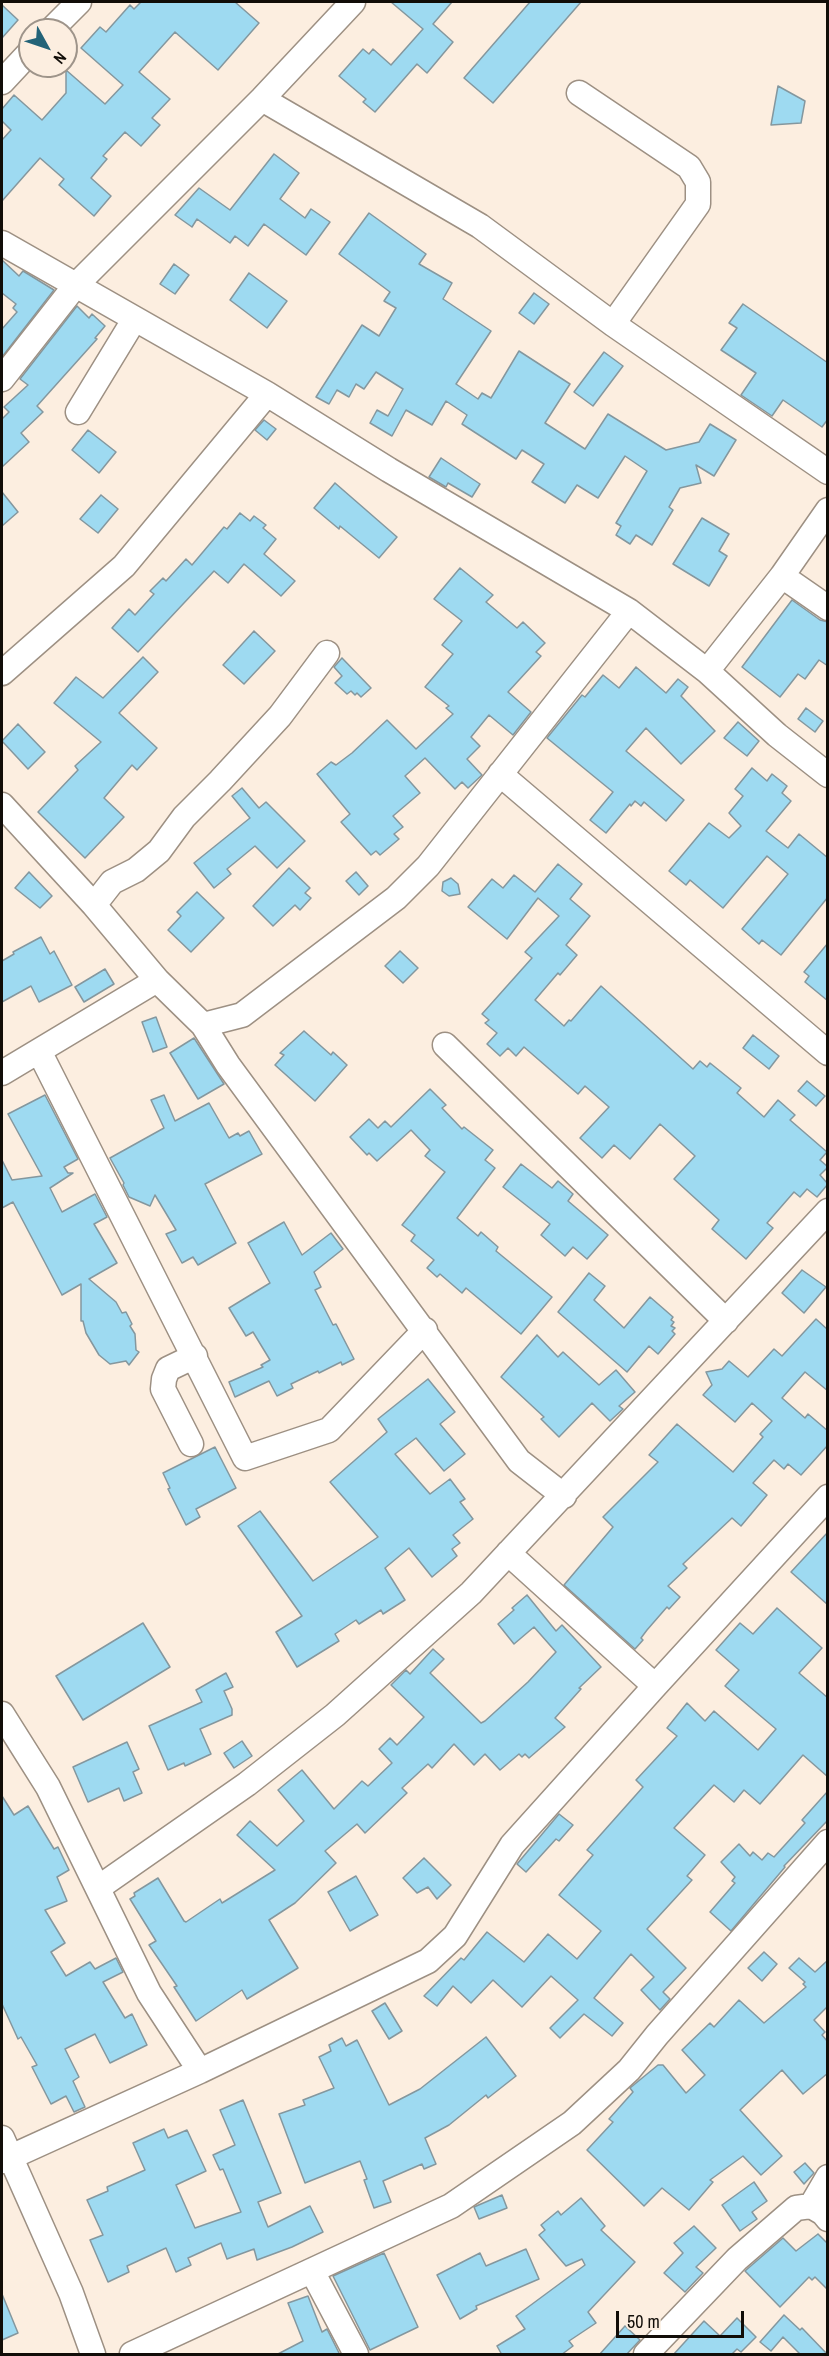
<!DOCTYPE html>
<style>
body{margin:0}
#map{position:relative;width:829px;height:2356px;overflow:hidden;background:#fceee0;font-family:"Archivo Narrow",sans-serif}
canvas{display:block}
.frame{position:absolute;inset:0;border:3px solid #110d08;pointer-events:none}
.north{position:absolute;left:18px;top:18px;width:60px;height:60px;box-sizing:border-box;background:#fceee0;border:2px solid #9e948a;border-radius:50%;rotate:130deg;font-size:16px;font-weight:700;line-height:24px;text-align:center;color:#110d08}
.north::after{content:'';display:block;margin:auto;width:21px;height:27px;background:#236378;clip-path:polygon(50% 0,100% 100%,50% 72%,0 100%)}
.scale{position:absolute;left:616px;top:2311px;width:128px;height:27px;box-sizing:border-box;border:3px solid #110d08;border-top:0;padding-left:8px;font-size:18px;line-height:21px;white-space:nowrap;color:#110d08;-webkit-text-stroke:4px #fceee0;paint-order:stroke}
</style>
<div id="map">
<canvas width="829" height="2356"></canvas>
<div class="frame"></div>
<div class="north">N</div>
<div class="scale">50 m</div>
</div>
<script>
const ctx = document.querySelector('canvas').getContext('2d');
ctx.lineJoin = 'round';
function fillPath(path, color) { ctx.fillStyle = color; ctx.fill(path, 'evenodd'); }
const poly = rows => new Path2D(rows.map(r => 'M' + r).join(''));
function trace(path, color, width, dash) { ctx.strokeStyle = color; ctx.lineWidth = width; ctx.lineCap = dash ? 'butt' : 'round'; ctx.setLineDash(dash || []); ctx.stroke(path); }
const building = poly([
 [141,2,235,2,259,23,218,70,175,32,139,72,170,99,152,118,160,125,141,146,125,132,103,156,107,159,91,178,111,196,94,216,59,185,64,179,40,158,2,201,2,140,11,130,2,121,2,109,14,95,42,120,66,93,66,70,105,104,123,85,81,48,100,27,106,32,130,5,134,9,141,2],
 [391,2,452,2,433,24,453,42,427,73,417,64,375,112,363,102,366,99,339,76,363,49,369,54,373,49,391,65,423,29,391,2],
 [530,2,581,2,493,103,464,78,530,2],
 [2,5,18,20,2,38,2,5],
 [778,86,805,101,801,123,771,125,778,86],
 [274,154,299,173,280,199,305,218,311,209,330,222,306,255,264,224,248,246,235,236,230,243,197,219,192,227,175,215,199,188,230,210,274,154],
 [369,213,426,254,419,264,452,283,443,299,491,331,456,384,478,399,482,393,491,398,519,351,570,384,545,423,585,449,608,414,666,450,699,442,710,424,736,440,714,476,696,465,701,483,680,488,669,507,673,510,652,545,636,535,630,544,616,535,621,526,616,523,647,471,625,456,598,498,577,485,565,503,532,482,544,464,522,450,516,459,462,424,467,415,446,401,432,425,406,410,392,436,370,423,377,410,388,416,403,389,376,372,364,389,356,384,349,397,337,390,329,404,316,397,362,325,379,336,396,308,384,301,390,292,339,254,369,213],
 [2,260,19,276,23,271,54,290,2,357,2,329,17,312,13,308,16,304,2,293,2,260],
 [174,264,189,275,175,294,160,284,174,264],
 [249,273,287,301,267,328,230,300,249,273],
 [534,293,549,304,534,324,519,313,534,293],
 [743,304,828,363,828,419,822,427,783,400,772,416,741,395,756,373,721,350,737,328,729,323,743,304],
 [77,306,89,318,92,314,105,326,95,338,97,339,37,406,43,412,21,433,29,442,2,467,2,419,9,412,4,407,28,385,20,379,77,306],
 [604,352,623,366,593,406,574,392,604,352],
 [264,420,276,429,267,440,255,430,264,420],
 [88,430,116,452,99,473,72,450,88,430],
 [441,458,480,484,472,497,448,483,446,487,429,477,441,458],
 [335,483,397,537,379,558,340,526,339,529,314,508,335,483],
 [2,492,18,512,2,526,2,492],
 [101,495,118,509,98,533,80,519,101,495],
 [240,513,250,521,254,516,266,525,263,528,276,539,264,554,295,581,281,596,244,564,228,583,214,571,138,652,112,628,129,609,135,615,154,594,150,591,163,578,166,581,186,559,192,565,224,527,227,529,240,513],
 [702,518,729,534,719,551,727,556,709,586,673,564,702,518],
 [460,568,493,595,486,602,517,628,523,622,545,643,536,652,541,656,508,692,531,712,513,735,489,715,471,737,480,746,467,759,482,775,468,788,462,782,455,789,425,758,405,776,420,793,393,816,403,827,394,834,399,839,380,855,376,851,371,855,341,822,350,814,317,774,331,762,336,765,352,753,387,720,416,749,453,714,446,708,449,706,425,687,453,654,442,645,462,621,434,599,460,568],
 [792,600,820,620,828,622,828,666,819,660,805,679,798,674,780,697,742,667,792,600],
 [254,631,275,651,244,684,223,665,254,631],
 [143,657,158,672,119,713,157,748,137,770,132,765,104,798,124,817,85,858,38,812,78,770,75,766,101,742,54,703,76,677,103,698,143,657],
 [342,658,371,688,361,697,357,693,355,695,351,691,347,694,335,683,342,676,334,667,342,658],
 [636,667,666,693,678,679,688,687,681,696,715,731,681,764,646,728,626,751,684,800,666,821,644,802,641,806,635,801,631,806,630,804,606,833,590,820,613,792,547,738,582,695,585,697,603,675,619,688,636,667],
 [806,708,823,721,815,732,798,719,806,708],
 [738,722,759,741,747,756,724,738,738,722],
 [18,724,45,752,28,769,2,741,18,724],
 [752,768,767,781,772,774,787,786,782,793,791,801,766,831,788,848,799,834,828,858,828,897,781,955,762,940,759,944,742,929,788,874,767,856,723,908,690,880,686,885,669,871,709,823,729,838,741,826,729,813,743,796,735,789,752,768],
 [242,788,259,808,266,802,305,841,277,868,255,846,227,869,231,874,214,888,194,863,250,818,232,796,242,788],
 [558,864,582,884,570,899,590,916,566,945,577,955,560,975,558,973,535,1000,564,1026,569,1020,571,1021,601,986,693,1069,700,1061,707,1067,710,1063,741,1088,737,1093,764,1117,778,1100,795,1115,790,1120,827,1152,820,1160,828,1167,820,1175,828,1184,817,1197,807,1189,800,1197,794,1192,767,1223,773,1228,746,1259,712,1229,719,1220,674,1179,695,1156,660,1124,630,1159,614,1145,602,1158,580,1138,609,1107,585,1086,578,1094,524,1047,516,1056,508,1048,500,1056,487,1044,497,1033,485,1023,489,1020,482,1014,532,958,525,952,559,916,538,898,507,939,468,907,492,879,503,888,514,875,535,892,558,864],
 [289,868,310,888,305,893,311,898,300,910,295,905,273,926,253,906,289,868],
 [29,872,52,896,40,908,15,888,29,872],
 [356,872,368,886,359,895,346,881,356,872],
 [451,878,458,884,460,894,449,896,442,891,443,882,451,878],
 [197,892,224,918,191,952,168,930,181,916,177,912,197,892],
 [41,937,50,954,54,951,72,985,39,1002,31,986,2,1002,2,961,14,954,13,952,41,937],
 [828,943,828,1001,805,982,809,976,804,972,828,943],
 [400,951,418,968,403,983,385,966,400,951],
 [105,969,114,984,84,1002,75,987,105,969],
 [156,1017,167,1047,153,1052,142,1022,156,1017],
 [304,1031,331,1055,333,1052,347,1065,315,1101,275,1065,284,1055,280,1053,304,1031],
 [753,1035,779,1056,769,1069,743,1048,753,1035],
 [194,1038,224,1084,198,1099,170,1053,194,1038],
 [807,1081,825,1096,816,1106,798,1091,807,1081],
 [430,1089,446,1105,442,1108,462,1129,464,1127,493,1150,485,1160,495,1168,457,1218,478,1236,481,1232,498,1247,496,1251,552,1297,521,1334,466,1288,462,1293,440,1274,437,1277,427,1268,434,1260,411,1241,415,1235,402,1225,445,1172,425,1156,430,1150,411,1130,377,1161,369,1153,367,1155,350,1137,369,1119,378,1128,385,1121,391,1127,430,1089],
 [45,1095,78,1159,64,1167,68,1173,73,1173,50,1188,62,1212,95,1194,107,1217,94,1224,117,1263,89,1279,116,1302,122,1313,126,1312,132,1324,130,1326,135,1334,136,1350,139,1352,129,1365,126,1361,110,1364,99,1355,86,1333,83,1321,81,1321,81,1284,62,1295,13,1202,2,1208,2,1160,12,1180,42,1176,8,1114,45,1095],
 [164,1095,175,1121,209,1103,229,1138,238,1133,240,1136,249,1131,262,1154,205,1184,236,1243,198,1265,193,1257,182,1263,166,1234,176,1230,155,1195,150,1206,129,1197,123,1185,124,1183,110,1158,164,1128,151,1100,164,1095],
 [521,1164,552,1188,558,1181,573,1194,568,1201,608,1235,587,1259,573,1247,565,1256,541,1235,550,1224,503,1187,521,1164],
 [284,1222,302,1255,331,1233,343,1249,314,1272,321,1287,315,1290,333,1325,336,1324,354,1359,342,1365,341,1362,319,1373,318,1371,291,1384,293,1388,277,1396,269,1381,235,1397,229,1382,263,1367,261,1365,270,1360,253,1332,246,1336,229,1308,270,1283,248,1243,284,1222],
 [802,1270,826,1287,804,1313,782,1293,802,1270],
 [589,1273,605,1286,594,1300,624,1328,650,1297,673,1317,671,1320,674,1322,671,1326,675,1328,672,1331,675,1334,658,1354,649,1346,627,1372,558,1312,589,1273],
 [816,1319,828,1330,828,1391,805,1372,782,1398,805,1418,808,1414,828,1431,828,1445,801,1475,788,1464,784,1469,774,1460,753,1483,767,1495,741,1526,732,1518,683,1564,687,1568,668,1586,680,1597,669,1609,667,1607,647,1630,641,1638,643,1640,635,1649,564,1585,613,1527,603,1517,658,1462,649,1455,677,1424,733,1472,763,1437,760,1434,772,1421,752,1403,735,1422,703,1395,712,1385,706,1372,722,1369,729,1361,748,1377,774,1349,782,1356,816,1319],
 [537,1335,558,1357,563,1352,599,1385,616,1370,635,1392,619,1406,623,1409,610,1421,592,1403,559,1437,541,1419,544,1417,501,1377,537,1335],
 [428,1379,455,1412,440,1424,465,1454,444,1471,416,1438,395,1454,430,1494,450,1479,465,1499,460,1502,473,1519,453,1535,460,1543,452,1549,457,1556,432,1577,409,1548,385,1568,405,1600,383,1614,381,1610,359,1624,356,1620,335,1634,339,1641,297,1667,276,1632,302,1616,238,1526,260,1511,313,1581,378,1537,330,1482,387,1432,378,1419,428,1379],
 [215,1447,236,1488,196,1509,200,1517,186,1525,168,1489,170,1488,163,1473,215,1447],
 [828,1532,828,1605,791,1572,828,1532],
 [527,1595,556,1631,562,1625,601,1667,579,1688,581,1689,555,1718,565,1727,529,1758,525,1754,522,1757,519,1754,500,1770,485,1754,474,1765,454,1744,432,1768,428,1764,402,1788,407,1793,365,1833,357,1824,325,1851,336,1863,295,1903,269,1920,298,1968,247,1999,242,1990,196,2021,174,1987,177,1986,149,1945,156,1941,130,1899,135,1896,134,1893,158,1878,184,1921,186,1922,220,1899,222,1903,275,1870,237,1835,250,1821,277,1846,304,1821,278,1790,302,1770,334,1809,362,1781,368,1786,392,1763,379,1749,390,1738,397,1745,424,1717,391,1685,406,1670,410,1674,433,1649,444,1659,430,1673,481,1723,485,1721,528,1682,556,1652,534,1627,514,1644,498,1624,514,1610,512,1608,527,1595],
 [777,1608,822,1648,799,1673,828,1698,828,1777,803,1755,760,1804,744,1790,734,1802,714,1785,674,1828,705,1855,687,1876,692,1880,647,1929,686,1968,663,1992,670,1999,660,2010,641,1990,654,1977,631,1954,594,1998,623,2023,612,2036,584,2014,560,2038,550,2028,578,2000,551,1976,522,2007,493,1980,471,2003,453,1986,437,2006,424,1996,461,1958,464,1960,487,1932,524,1962,548,1934,577,1959,601,1931,559,1895,593,1855,587,1850,643,1787,636,1780,677,1736,667,1728,687,1703,705,1721,714,1711,758,1750,776,1729,725,1686,739,1670,716,1650,740,1623,753,1634,777,1608],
 [143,1623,170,1667,83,1720,56,1676,143,1623],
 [226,1673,233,1687,224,1691,232,1709,232,1715,200,1729,211,1754,185,1766,184,1763,168,1770,149,1726,202,1702,196,1690,226,1673],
 [242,1741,252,1756,234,1768,224,1753,242,1741],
 [127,1742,139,1769,133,1772,142,1793,124,1801,119,1788,88,1802,73,1767,127,1742],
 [828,1791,828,1820,784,1866,785,1867,731,1931,710,1912,735,1883,732,1881,735,1877,721,1862,739,1844,750,1856,753,1852,762,1860,768,1853,774,1857,805,1823,802,1820,828,1791],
 [2,1796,14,1815,28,1806,54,1849,58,1847,69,1870,57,1877,67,1901,45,1910,65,1943,51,1952,66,1976,90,1962,95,1969,116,1958,123,1972,103,1982,125,2018,132,2014,147,2045,110,2063,95,2034,65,2049,79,2077,73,2081,85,2107,74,2112,66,2096,51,2104,32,2067,37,2065,21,2037,18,2039,2,2004,2,1796],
 [559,1814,573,1825,559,1841,556,1839,526,1872,517,1864,559,1814],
 [424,1858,451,1885,437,1899,428,1887,417,1893,403,1878,424,1858],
 [356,1876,378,1915,350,1931,328,1892,356,1876],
 [764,1952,777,1964,762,1981,748,1968,764,1952],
 [799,1958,815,1972,828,1960,828,2006,814,2020,825,2032,822,2035,828,2042,828,2073,803,2094,782,2070,740,2110,782,2156,761,2175,743,2156,710,2180,713,2182,689,2210,662,2188,644,2206,587,2150,613,2122,609,2119,633,2092,630,2088,658,2065,663,2065,686,2093,705,2075,682,2050,710,2023,714,2027,739,2000,764,2023,806,1987,803,1984,805,1982,789,1968,799,1958],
 [385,2003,402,2031,389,2039,372,2011,385,2003],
 [486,2037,516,2076,488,2098,486,2095,449,2125,425,2138,436,2164,424,2169,422,2164,383,2181,391,2202,374,2208,364,2180,367,2179,360,2161,305,2183,279,2114,305,2105,303,2100,334,2088,319,2057,331,2051,329,2045,342,2038,346,2046,357,2040,389,2105,420,2089,486,2037],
 [243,2100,281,2193,258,2202,268,2227,310,2206,323,2232,292,2247,257,2260,254,2249,227,2259,221,2243,188,2258,191,2265,176,2272,166,2248,127,2266,129,2272,108,2282,90,2240,103,2235,87,2200,108,2191,107,2187,145,2170,133,2143,164,2129,168,2138,187,2130,206,2171,176,2185,195,2228,241,2212,223,2169,220,2170,213,2155,235,2145,220,2110,243,2100],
 [805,2163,814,2173,804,2184,794,2172,805,2163],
 [754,2182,767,2201,752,2212,757,2219,740,2231,722,2205,754,2182],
 [502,2195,507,2208,479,2219,474,2207,502,2195],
 [581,2198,605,2226,601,2230,635,2262,588,2312,596,2323,569,2341,573,2346,561,2355,502,2355,497,2346,525,2329,516,2316,585,2265,582,2259,566,2266,539,2235,545,2230,541,2225,558,2211,561,2215,581,2198],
 [694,2226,716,2248,696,2267,703,2273,685,2292,664,2273,683,2253,674,2243,694,2226],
 [818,2234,828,2244,828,2290,815,2277,812,2280,809,2277,780,2307,745,2271,783,2238,796,2251,818,2234],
 [526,2249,539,2279,476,2306,477,2309,460,2319,437,2275,480,2253,486,2266,526,2249],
 [384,2253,418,2327,370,2350,333,2276,384,2253],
 [2,2294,18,2333,2,2340,2,2294],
 [308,2296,322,2332,327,2329,340,2355,276,2355,303,2341,288,2303,308,2296],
 [784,2315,800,2330,802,2328,828,2355,801,2355,783,2337,771,2351,760,2342,784,2315],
 [737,2318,756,2337,741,2352,737,2349,731,2355,673,2355,704,2321,720,2336,737,2318],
 [625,2326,640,2340,626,2355,599,2355,625,2326]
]);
const minor = poly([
 [51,30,79,2],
 [2,82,30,52],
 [579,93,689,167,698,182,698,204,613,324],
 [262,99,480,226,613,324,828,472],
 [2,243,267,394,389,470,629,611,707,671,777,735,828,775],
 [2,379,75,286,262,99,353,2],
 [78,412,134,320],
 [782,576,828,608],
 [707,671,782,576,828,510],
 [2,673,124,566,267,394],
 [500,774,828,1053],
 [2,805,94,905,157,980,203,1025,228,1065,519,1461,564,1496],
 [94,905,112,882,136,870,159,851,184,817,220,781,280,716,327,653],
 [203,1025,242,1015,396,898,428,866,629,611],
 [445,1045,726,1321],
 [39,1051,245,1458,329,1430,425,1330],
 [2,1073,157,980],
 [191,1444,163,1389,164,1379,168,1369,195,1356],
 [508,1553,655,1686],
 [2,1714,48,1787,149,1993,200,2071],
 [98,1888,247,1784,335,1715,471,1593,828,1211],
 [2,2138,71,2293,93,2354],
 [2,2161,200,2071,428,1961,455,1936,512,1845,655,1686,828,1497],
 [811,2206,828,2177],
 [312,2271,356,2354],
 [132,2354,451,2206,572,2123,629,2070,657,2035,828,1842],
 [646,2354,737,2259,796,2208,811,2206,823,2213,828,2219]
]);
fillPath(building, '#9edaf1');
trace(building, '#84979e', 1.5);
trace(minor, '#9d9083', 27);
trace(minor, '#fff', 24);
</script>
